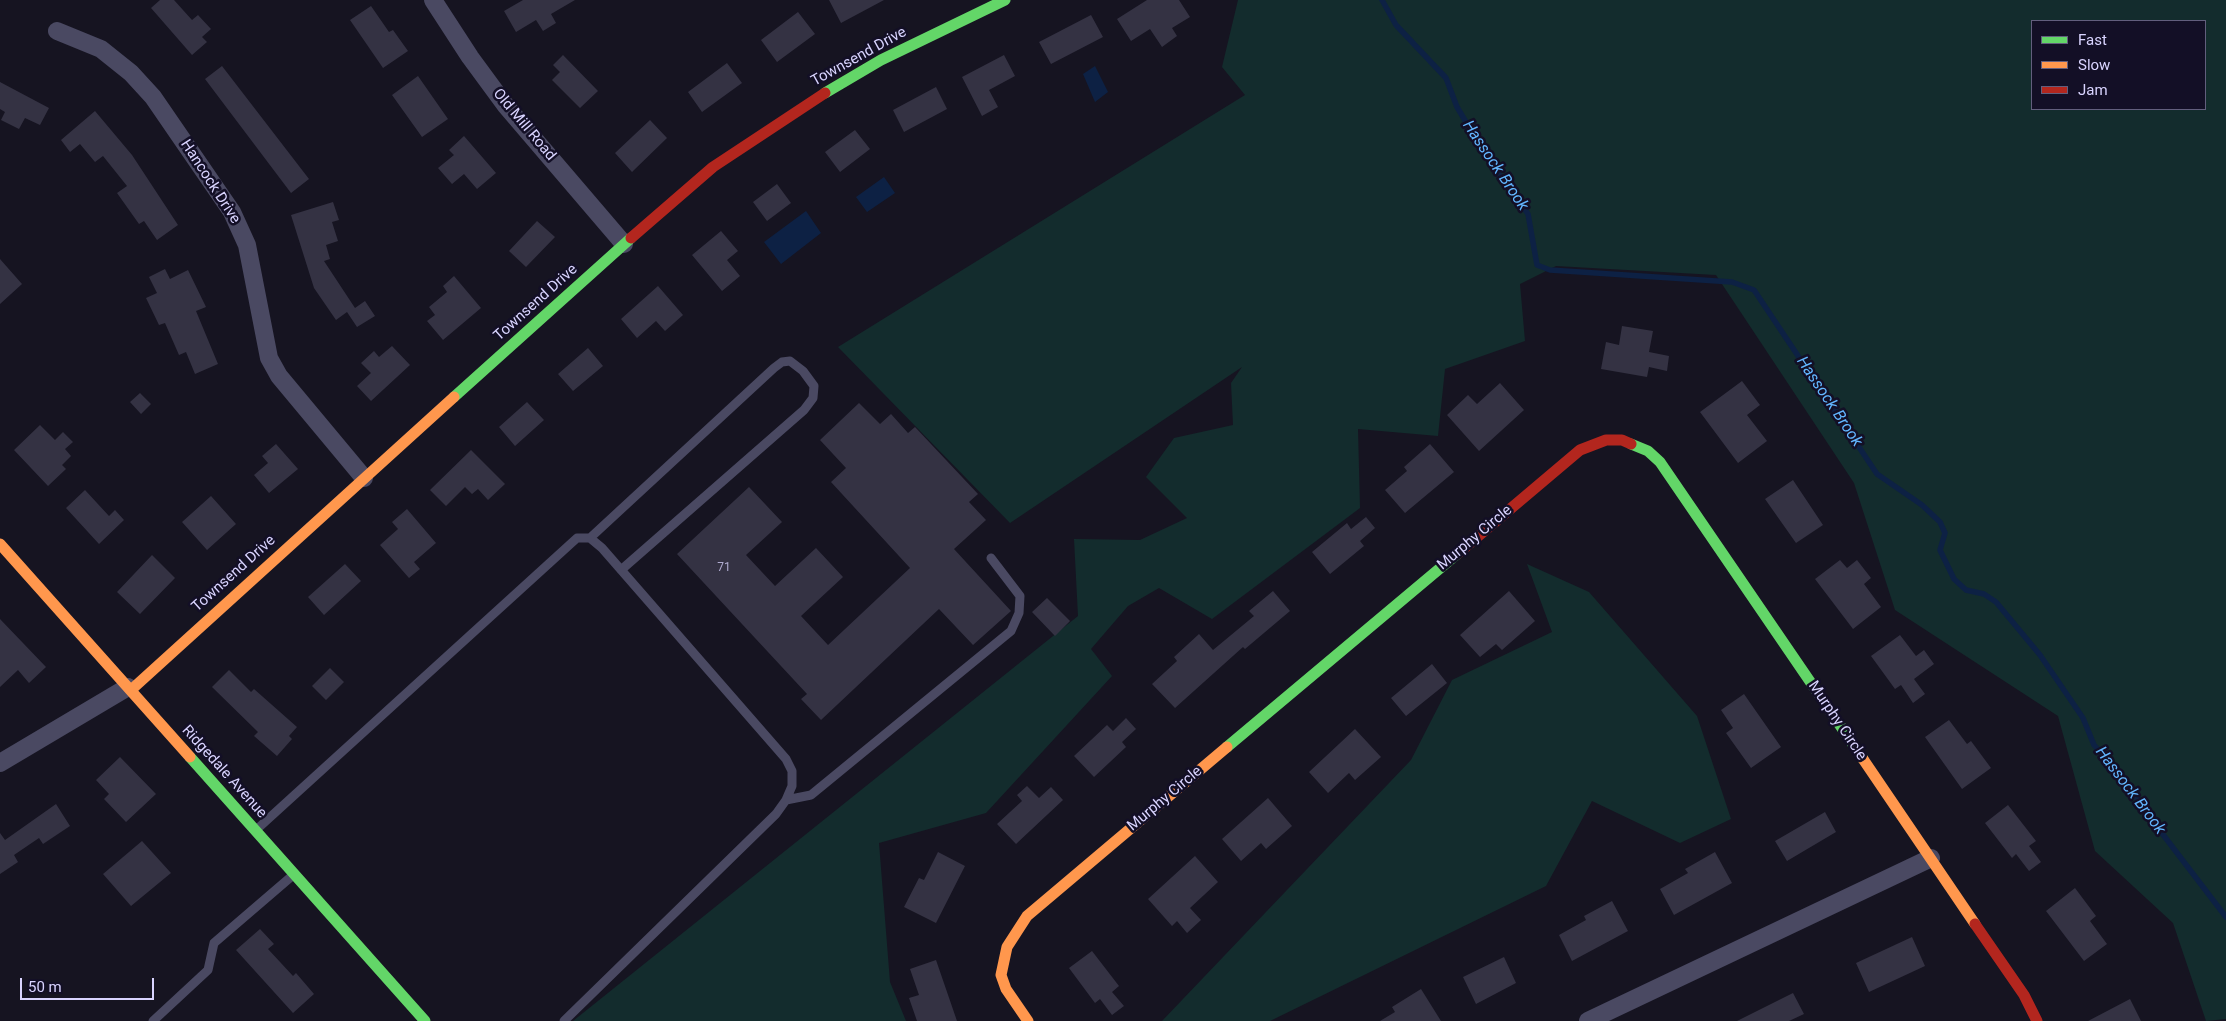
<!DOCTYPE html>
<style>
body{margin:0}
#map{position:relative;width:2226px;height:1021px;overflow:hidden;background:#161421;font-family:Roboto,sans-serif}
canvas{display:block}
.legend{position:absolute;left:2031px;top:20px;width:175px;height:90px;box-sizing:border-box;background:#130f26;border:1px solid #625e7d;margin:0;padding:6px 9px;list-style:none;font-size:15px;color:#d9d4ff}
.legend li{display:flex;align-items:center;gap:10px;height:25px}
.legend b{width:25px;border:1px solid #625e7d}
.scale{position:absolute;left:20px;top:978px;width:134px;height:22px;box-sizing:border-box;border:2px solid #d9d4ff;border-top:0;padding-left:6px;font-size:15px;line-height:18px;white-space:nowrap;color:#d9d4ff;-webkit-text-stroke:4px #130f26;paint-order:stroke}
</style>
<div id="map">
<canvas width="2226" height="1021"></canvas>
<ul class="legend">
<li><b style="height:6px;background:#63d668"></b>Fast</li>
<li><b style="height:6px;background:#ff974d"></b>Slow</li>
<li><b style="height:6px;background:#b3261e"></b>Jam</li>
</ul>
<div class="scale">50 m</div>
</div>
<script>
const ctx = document.querySelector('canvas').getContext('2d');
ctx.lineJoin = 'round';
function fillPath(path, color) { ctx.fillStyle = color; ctx.fill(path, 'evenodd'); }
const poly = rows => new Path2D(rows.map(r => 'M' + r).join(''));
function trace(path, color, width, dash) { ctx.strokeStyle = color; ctx.lineWidth = width; ctx.lineCap = dash ? 'butt' : 'round'; ctx.setLineDash(dash || []); ctx.stroke(path); }
function write(font, color, halo, rows, align = 'center') {
  ctx.font = font + ' Roboto,sans-serif'; ctx.lineWidth = 5; ctx.setLineDash([]); ctx.textBaseline = 'middle'; ctx.strokeStyle = halo; ctx.fillStyle = color; for (const [text, x, y, turn = 0] of rows) {
    ctx.save(); ctx.translate(x, y); ctx.rotate((+turn || 0) * Math.PI / 180); ctx.textAlign = isNaN(turn) ? turn : align; if (halo) ctx.strokeText(text, 0, 0); ctx.fillText(text, 0, 0); ctx.restore();
  }
}
const green = poly([
 [1238,0,2226,0,2226,1019,2206,1021,2173,923,2095,851,2058,716,1895,610,1854,483,1716,275,1556,266,1520,284,1525,341,1445,369,1438,436,1358,429,1360,508,1212,619,1159,588,1128,606,1091,649,1112,676,986,813,879,843,890,982,906,1021,573,1021,1078,616,1074,539,1140,540,1187,518,1146,477,1174,438,1233,425,1231,383,1242,367,1010,523,838,347,1245,95,1222,67],
 [2032,21,2205,21,2205,109,2032,109],
 [1527,564,1589,592,1697,716,1731,819,1680,843,1592,801,1546,886,1270,1021,1162,1021,1411,760,1452,680,1552,632]
]);
const water = poly([
 [1095,66,1108,92,1095,102,1083,74],
 [884,177,895,193,867,212,856,197],
 [806,211,821,233,781,264,764,242]
]);
const stream = poly([
 [1382,0,1396,25,1446,78,1457,107,1488,159,1528,214,1537,265,1550,270,1732,282,1754,290,1877,474,1922,505,1940,522,1945,533,1940,550,1954,579,1966,590,1984,594,1996,602,2040,655,2083,718,2094,745,2127,782,2145,811,2226,917]
]);
const building = poly([
 [160,0,174,0,192,20,198,15,211,29,202,37,207,42,192,55,151,8],
 [523,0,575,0,551,14,556,23,543,31,536,20,516,32,504,11],
 [829,0,884,0,841,23],
 [1147,0,1179,0,1190,17,1172,28,1177,36,1162,47,1150,29,1131,41,1117,19],
 [371,6,389,32,393,30,408,51,383,68,350,20],
 [798,12,815,34,777,62,761,40],
 [1091,15,1103,37,1051,64,1039,42],
 [563,55,598,91,580,108,552,80,560,72,553,65],
 [1004,55,1015,76,989,90,998,107,982,116,962,77],
 [727,63,742,83,702,112,688,92],
 [222,66,309,179,291,193,205,79],
 [418,76,448,119,422,137,392,95],
 [0,82,49,108,40,125,25,118,19,129,1,120,5,112,0,109],
 [936,87,947,109,904,132,893,110],
 [95,111,132,155,178,225,157,240,144,221,139,224,117,193,127,186,103,156,95,162,80,144,70,152,61,140],
 [650,120,667,138,632,172,615,153],
 [855,130,870,149,840,172,825,152],
 [464,136,496,173,477,189,464,174,452,184,438,168,454,155,449,150],
 [777,184,791,203,767,221,753,202],
 [333,202,339,220,332,222,338,241,326,245,330,259,324,261,355,308,365,301,375,316,357,327,347,312,336,320,314,288,291,215],
 [537,221,555,237,526,267,509,251],
 [721,231,738,251,727,260,740,276,722,291,692,255],
 [0,259,22,284,0,304],
 [165,269,170,279,188,270,206,307,196,311,218,364,195,374,186,352,179,355,165,323,159,325,146,298,157,293,149,277],
 [454,276,481,308,443,340,427,321,435,315,429,307,447,292,443,286],
 [658,286,683,315,665,331,656,321,637,338,621,319],
 [1622,326,1653,331,1649,352,1669,356,1667,371,1649,367,1647,377,1601,369,1606,342,1619,345],
 [392,346,410,365,371,401,357,386,371,373,361,363,374,351,379,357],
 [588,348,603,366,573,391,558,374],
 [1742,381,1760,405,1747,415,1767,441,1738,463,1700,412],
 [1500,383,1524,410,1479,451,1447,415,1468,395,1477,404],
 [140,393,151,404,141,414,130,402],
 [527,402,544,420,515,446,499,427],
 [859,403,880,424,891,414,908,433,915,427,978,494,969,502,986,520,954,549,1011,611,973,645,939,609,821,720,801,699,807,694,677,554,749,487,782,522,746,555,775,586,816,548,843,577,801,616,828,645,910,568,831,482,846,468,820,440],
 [40,425,55,440,63,432,73,442,65,449,71,456,62,465,66,469,48,486,14,450],
 [276,444,298,469,269,493,254,475,268,463,262,456],
 [1430,444,1454,472,1405,513,1385,490,1407,471,1404,467],
 [471,450,505,484,488,500,478,489,472,494,465,487,446,506,430,490],
 [1793,480,1823,525,1796,543,1765,499],
 [85,490,109,516,115,510,124,520,99,544,66,508],
 [211,496,236,524,207,550,182,522],
 [407,509,436,543,414,562,420,569,409,578,380,545,398,529,392,522],
 [1366,517,1375,528,1360,541,1364,546,1330,574,1312,552,1347,523,1351,529],
 [152,555,175,578,140,614,117,592],
 [1840,560,1847,568,1857,560,1871,578,1864,584,1881,607,1853,629,1815,579],
 [345,564,361,581,324,615,308,597],
 [1273,591,1290,611,1245,649,1243,647,1175,708,1152,684,1177,661,1174,657,1199,634,1213,650,1254,616,1249,611],
 [1509,591,1535,621,1502,650,1496,644,1480,657,1460,635],
 [1047,598,1070,621,1055,636,1032,612],
 [0,619,46,667,29,683,18,670,0,687],
 [1900,635,1916,656,1924,650,1934,664,1914,679,1925,694,1913,703,1901,685,1895,689,1871,656],
 [1432,664,1447,683,1406,716,1391,698],
 [330,668,344,682,326,700,312,686],
 [229,670,251,692,254,689,297,727,289,736,292,739,277,756,254,736,258,732,212,687],
 [1744,694,1781,747,1751,768,1726,733,1733,728,1721,710],
 [1126,718,1136,729,1122,742,1126,747,1094,777,1074,756,1107,725,1113,731],
 [1949,720,1967,744,1971,741,1991,768,1962,789,1925,737],
 [1355,729,1381,757,1355,780,1349,773,1328,793,1309,772],
 [120,757,156,794,126,822,104,799,109,794,96,780],
 [1027,786,1039,798,1051,787,1063,800,1016,844,997,824,1022,801,1017,795],
 [1268,798,1292,826,1266,849,1261,843,1241,861,1222,839],
 [56,804,70,826,43,844,39,838,14,855,18,862,0,874,0,833,5,840],
 [2008,805,2036,841,2029,846,2041,862,2029,871,2016,854,2012,858,1985,823],
 [1825,812,1836,832,1787,861,1775,841],
 [142,841,171,873,131,906,103,874],
 [938,852,965,866,936,923,904,907,919,878,924,880],
 [1715,852,1732,883,1674,915,1660,889,1688,873,1685,869],
 [1195,856,1218,882,1190,908,1201,920,1187,933,1177,921,1172,926,1148,899],
 [2075,888,2096,916,2090,921,2107,944,2084,961,2046,911],
 [1612,901,1628,931,1572,961,1559,935,1586,920,1584,916],
 [260,929,274,944,268,949,293,976,296,973,314,994,293,1013,236,950],
 [1912,937,1925,966,1869,992,1856,963],
 [1092,951,1119,986,1112,992,1124,1006,1112,1015,1100,999,1095,1003,1069,968],
 [1504,957,1516,983,1476,1004,1463,977],
 [936,960,957,1021,917,1021,909,998,919,995,910,969],
 [1421,989,1441,1021,1380,1021,1395,1012,1392,1007],
 [1793,993,1804,1014,1789,1021,1737,1021],
 [2130,999,2141,1021,2088,1021]
]);
const lane = poly([
 [590,538,774,368,782,362,790,361,803,371,814,386,813,398,804,410,621,570],
 [786,800,811,795,1011,631,1019,613,1020,596,991,558],
 [256,830,577,538,590,538,602,548,786,759,792,771,792,786,786,800,776,814,564,1021],
 [153,1021,208,970,214,943,292,876]
]);
const street = poly([
 [433,0,470,57,506,106,624,244],
 [57,31,101,49,131,73,153,97,232,212,247,245,269,358,279,376,364,478],
 [0,763,128,687],
 [1588,1021,1931,858]
]);
const fast = poly([
 [825,93,881,60,1005,0],
 [454,397,631,238],
 [1631,444,1648,451,1660,462,1863,759],
 [1227,747,1457,554],
 [190,757,425,1021]
]);
const slow = poly([
 [0,544,190,757],
 [131,690,454,397],
 [1863,759,1975,924],
 [1028,1021,1006,989,1001,975,1007,947,1027,916,1227,747]
]);
const jam = poly([
 [631,238,713,167,825,93],
 [1457,554,1580,450,1606,440,1622,440,1631,444],
 [1975,924,2024,995,2037,1021]
]);
const numberNames = [
 ["71",724,568]
];
const streetNames = [
 ["Townsend Drive",859,57,-29],
 ["Old Mill Road",524,125,50],
 ["Hancock Drive",210,182,57],
 ["Townsend Drive",536,303,-42],
 ["Murphy Circle",1475,538,-40],
 ["Townsend Drive",234,574,-42],
 ["Murphy Circle",1837,721,56],
 ["Ridgedale Avenue",224,772,48],
 ["Murphy Circle",1165,799,-40]
];
const waterNames = [
 ["Hassock Brook",1495,166,56],
 ["Hassock Brook",1829,402,56],
 ["Hassock Brook",2130,791,53]
];
fillPath(green, '#132c2d');
fillPath(water, '#0d2144');
trace(stream, '#0d2144', 5.5);
fillPath(building, '#343243');
trace(lane, '#4a4962', 9);
trace(street, '#4a4962', 18);
trace(fast, '#63d668', 11);
trace(slow, '#ff974d', 11);
trace(jam, '#b3261e', 11);
write('12px', '#b0acd0', null, numberNames);
write('15px', '#d9d4ff', '#130f26', streetNames);
write('italic 16px', '#62b6ff', '#130f26', waterNames);
</script>
